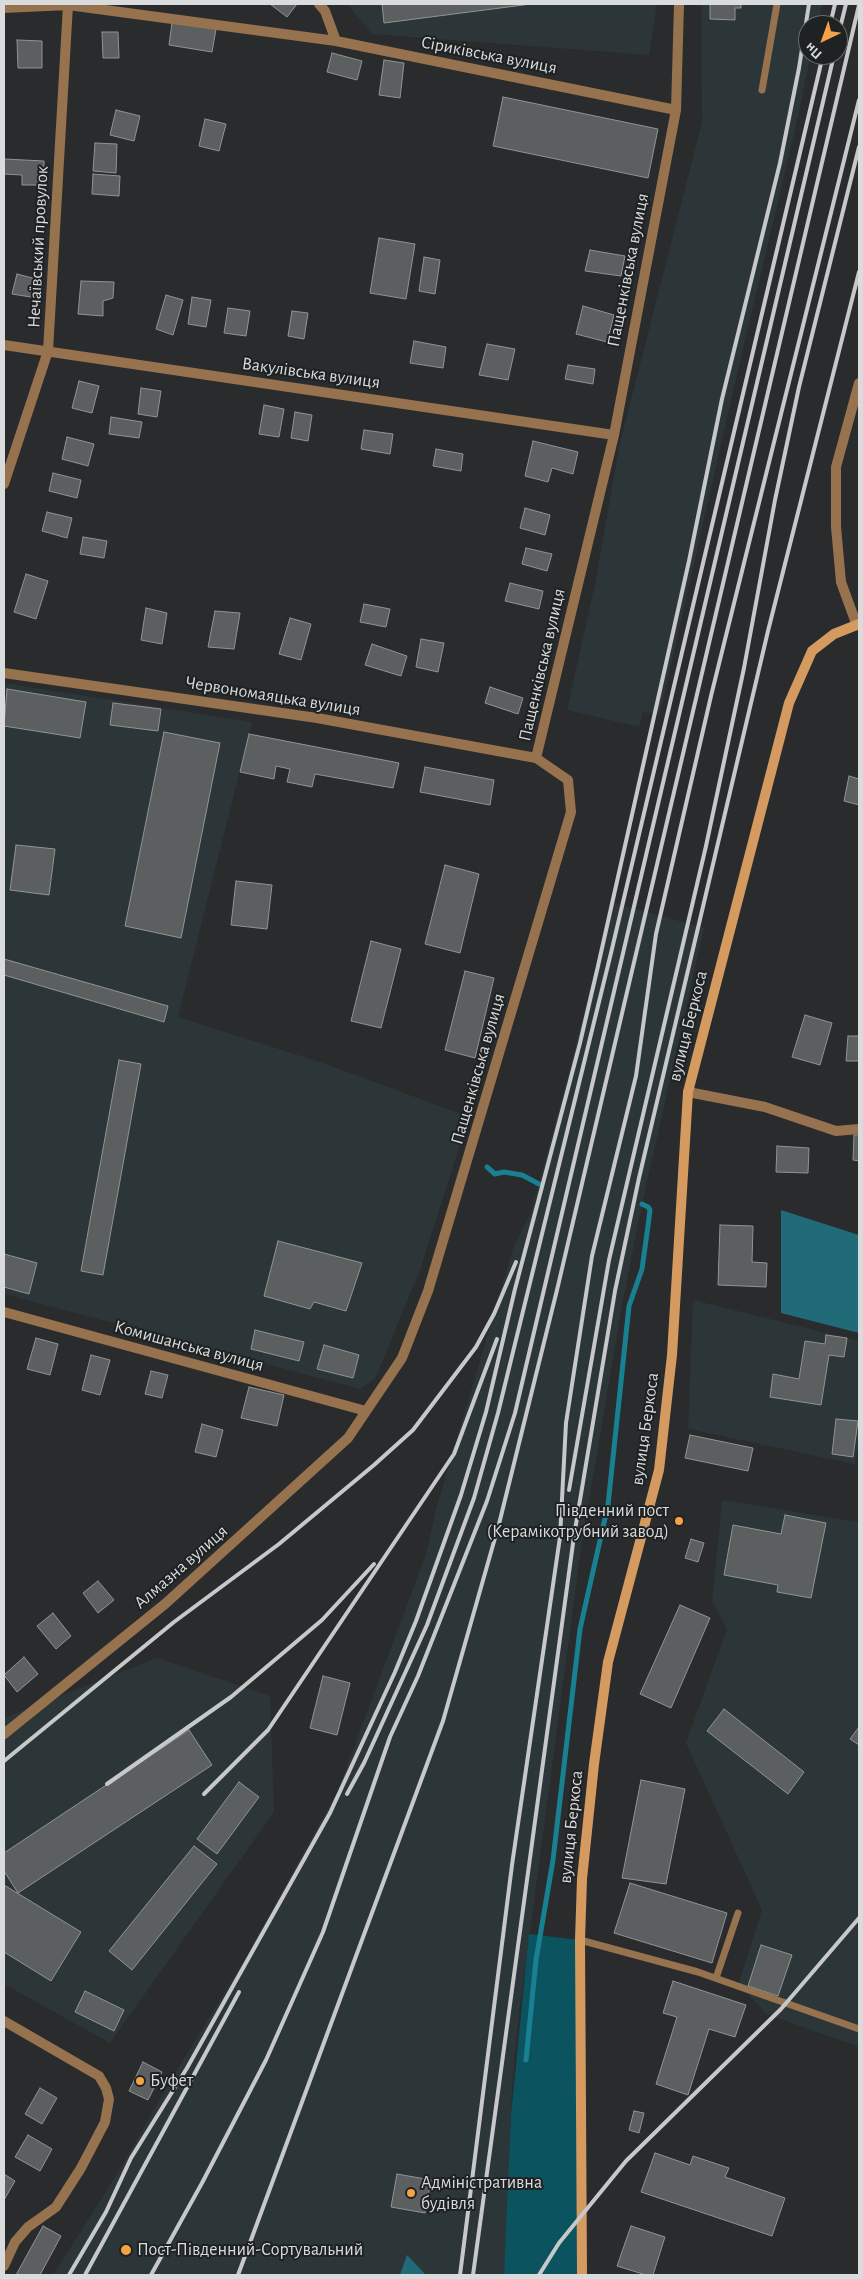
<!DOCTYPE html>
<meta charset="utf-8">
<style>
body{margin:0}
#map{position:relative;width:863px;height:2279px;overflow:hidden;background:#292b2c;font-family:"Alegreya Sans",sans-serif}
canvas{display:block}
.frame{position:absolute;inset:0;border:5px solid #d9dbdc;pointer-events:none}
.north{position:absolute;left:798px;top:15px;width:50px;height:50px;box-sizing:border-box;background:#1f2222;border:1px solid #696c6c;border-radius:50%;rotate:222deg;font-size:14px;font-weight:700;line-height:20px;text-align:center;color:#d9dbdc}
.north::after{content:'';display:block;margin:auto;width:18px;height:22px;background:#f6a246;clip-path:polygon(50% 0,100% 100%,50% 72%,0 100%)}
</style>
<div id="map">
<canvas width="863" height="2279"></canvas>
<div class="frame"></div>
<div class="north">Пн</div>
</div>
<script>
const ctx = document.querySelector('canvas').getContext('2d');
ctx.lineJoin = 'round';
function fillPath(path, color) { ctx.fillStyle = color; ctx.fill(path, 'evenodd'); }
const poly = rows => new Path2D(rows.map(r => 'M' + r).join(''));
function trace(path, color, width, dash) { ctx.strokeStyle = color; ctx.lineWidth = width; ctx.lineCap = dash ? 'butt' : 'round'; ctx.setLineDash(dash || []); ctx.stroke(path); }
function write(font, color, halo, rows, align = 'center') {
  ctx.font = font + ' "Alegreya Sans",sans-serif'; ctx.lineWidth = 4; ctx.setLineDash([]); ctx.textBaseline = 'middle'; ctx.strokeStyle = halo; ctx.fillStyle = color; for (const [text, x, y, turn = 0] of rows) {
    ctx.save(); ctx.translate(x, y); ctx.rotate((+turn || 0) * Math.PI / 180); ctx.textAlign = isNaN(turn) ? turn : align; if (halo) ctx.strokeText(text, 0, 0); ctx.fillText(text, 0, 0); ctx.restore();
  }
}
const built = poly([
 [347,4,657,4,649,55,372,34],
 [701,4,822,4,818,25,808,25,808,55,811,55,795,130,735,383,660,714,643,712,639,727,567,710,595,584,620,443,702,122],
 [4,683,252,722,178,1017,326,1064,469,1117,420,1270,375,1379,360,1389,4,1294],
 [612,902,704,928,642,1204,623,1300,581,1548,518,2022,512,2092,505,2275,53,2275,117,2174,171,2080,242,1964,338,1790,426,1554,436,1509,513,1249,532,1209,571,1064],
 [693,1300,859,1341,859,1442,855,1464,688,1429],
 [722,1500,859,1522,859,2047,766,2014,739,1983,762,1910,686,1743,727,1629,712,1602],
 [157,1658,270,1696,274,1812,110,2043,4,1984,4,1718]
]);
const green = poly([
 [529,1934,580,1940,584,2275,504,2275,511,2115]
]);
const forest = poly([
 [781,1210,859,1235,859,1333,781,1313],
 [407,2255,425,2274,425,2275,400,2275]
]);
const stream = poly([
 [487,1167,495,1174,504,1172,522,1175,539,1184],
 [526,2060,536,1960,553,1860,580,1629,608,1505,629,1306,642,1269,648,1226,650,1210,648,1207,642,1204]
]);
const building = poly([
 [270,4,297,4,287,17,270,4],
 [382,4,531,4,384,23,382,4],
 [710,4,741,4,741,8,735,8,735,20,710,19,710,4],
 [172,23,216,29,212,52,169,45,172,23],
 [102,32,118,32,119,58,103,58,102,32],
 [17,40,42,41,42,68,18,68,17,40],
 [332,53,362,61,357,80,327,72,332,53],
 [384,60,404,63,400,98,379,95,384,60],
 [503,97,658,129,648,178,493,146,503,97],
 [116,110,140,116,134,141,110,135,116,110],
 [205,119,226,124,219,151,199,146,205,119],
 [95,143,117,144,116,173,93,171,95,143],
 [4,159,44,161,44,185,22,185,22,175,4,174,4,159],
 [93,174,120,176,119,196,92,194,93,174],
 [379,238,415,244,406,299,370,293,379,238],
 [590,250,625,256,621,276,585,271,590,250],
 [424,257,440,260,435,294,419,291,424,257],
 [17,274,40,280,37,298,12,294,17,274],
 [81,281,114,282,113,298,103,301,103,316,78,314,81,281],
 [166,295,183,300,173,335,156,329,166,295],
 [192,297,211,300,206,327,188,324,192,297],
 [583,306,614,315,607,342,576,334,583,306],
 [228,308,250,311,246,336,224,333,228,308],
 [292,311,308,313,304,339,288,336,292,311],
 [414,341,446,347,443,368,410,363,414,341],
 [487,344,515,349,508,380,479,375,487,344],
 [568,365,595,369,593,384,565,379,568,365],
 [79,381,99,386,92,413,72,408,79,381],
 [141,388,161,391,157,417,138,414,141,388],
 [264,405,284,409,279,437,259,434,264,405],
 [295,412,312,415,308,441,291,438,295,412],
 [111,417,142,422,139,438,109,434,111,417],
 [364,430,393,434,390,454,361,449,364,430],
 [67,437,94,444,88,466,62,459,67,437],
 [533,441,578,452,573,474,552,468,548,482,525,476,533,441],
 [436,449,463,454,461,471,433,466,436,449],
 [53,473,81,480,77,498,49,491,53,473],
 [525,508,550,515,545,535,520,528,525,508],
 [47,512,72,518,67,538,42,531,47,512],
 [83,537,107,541,104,558,80,554,83,537],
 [526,548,552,554,547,571,522,564,526,548],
 [26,574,48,581,36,619,14,612,26,574],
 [510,583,543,591,539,609,505,601,510,583],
 [364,604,390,609,386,627,360,622,364,604],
 [146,608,167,613,162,644,141,640,146,608],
 [215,611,240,613,234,649,208,647,215,611],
 [290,618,311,624,301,660,279,654,290,618],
 [421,639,444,643,438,672,416,667,421,639],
 [372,644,407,656,401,676,365,665,372,644],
 [490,687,523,698,518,714,485,703,490,687],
 [7,689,86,702,80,738,4,726,7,689],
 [113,703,161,709,158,731,110,725,113,703],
 [164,732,220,743,181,938,125,926,164,732],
 [249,734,399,763,393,788,315,774,312,787,287,782,290,769,276,766,274,779,240,772,249,734],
 [425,767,494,780,490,805,420,792,425,767],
 [849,776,859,779,859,805,844,801,849,776],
 [16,845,55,849,49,895,10,890,16,845],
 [445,865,479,874,460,953,425,944,445,865],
 [236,881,272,885,267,929,231,925,236,881],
 [371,941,401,949,381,1028,351,1021,371,941],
 [4,959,168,1006,164,1022,4,975,4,959],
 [465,971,494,978,475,1058,445,1050,465,971],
 [805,1015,832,1023,820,1065,792,1057,805,1015],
 [848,1036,859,1036,859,1061,846,1061,848,1036],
 [119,1060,141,1064,103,1275,81,1271,119,1060],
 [854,1135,859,1135,859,1161,853,1160,854,1135],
 [777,1146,809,1148,808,1173,776,1172,777,1146],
 [720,1225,753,1226,752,1262,767,1263,766,1287,718,1285,720,1225],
 [278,1241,362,1263,346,1311,314,1302,310,1309,264,1296,278,1241],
 [4,1254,37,1263,29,1294,4,1287,4,1254],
 [255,1330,304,1342,299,1361,251,1349,255,1330],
 [826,1335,847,1338,844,1357,829,1355,821,1405,770,1397,773,1374,799,1379,805,1341,825,1344,826,1335],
 [36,1338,58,1344,50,1375,27,1369,36,1338],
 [324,1345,359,1355,353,1378,317,1369,324,1345],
 [91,1355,110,1360,100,1395,82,1390,91,1355],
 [151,1371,168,1375,162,1398,145,1394,151,1371],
 [249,1387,284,1395,277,1426,241,1418,249,1387],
 [836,1419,858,1421,853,1457,832,1454,836,1419],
 [202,1424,223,1430,216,1457,195,1452,202,1424],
 [690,1435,753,1448,748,1471,685,1458,690,1435],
 [785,1515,826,1523,811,1598,777,1592,778,1585,724,1575,733,1525,781,1534,785,1515],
 [691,1539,704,1543,698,1562,685,1558,691,1539],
 [98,1581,114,1600,98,1613,83,1593,98,1581],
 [680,1605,710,1618,671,1708,640,1694,680,1605],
 [53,1613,71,1636,56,1649,37,1626,53,1613],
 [24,1657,38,1674,17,1692,4,1675,24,1657],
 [323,1676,350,1683,337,1735,310,1728,323,1676],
 [724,1709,804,1772,788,1794,707,1731,724,1709],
 [859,1727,859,1745,850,1739,859,1727],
 [189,1730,212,1765,18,1893,4,1871,4,1853,189,1730],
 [641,1780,685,1789,666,1884,622,1878,641,1780],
 [239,1782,259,1797,217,1854,197,1839,239,1782],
 [194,1846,217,1864,132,1970,109,1951,194,1846],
 [630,1883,727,1913,712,1963,614,1933,630,1883],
 [4,1885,81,1932,51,1981,4,1952,4,1885],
 [761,1945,792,1955,778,1996,748,1986,761,1945],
 [673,1981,746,2005,735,2037,709,2029,688,2095,656,2084,677,2017,663,2013,673,1981],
 [85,1991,124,2010,114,2031,75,2012,85,1991],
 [143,2062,162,2072,148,2100,129,2091,143,2062],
 [40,2088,57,2098,42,2124,25,2114,40,2088],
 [634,2111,644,2113,639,2133,629,2130,634,2111],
 [28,2135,52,2149,40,2171,15,2157,28,2135],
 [655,2153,690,2165,693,2156,729,2168,725,2177,785,2198,772,2236,641,2192,655,2153],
 [4,2174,15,2181,4,2200,4,2174],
 [397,2174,431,2180,425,2213,391,2207,397,2174],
 [43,2226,61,2236,40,2275,16,2275,43,2226],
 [631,2226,665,2237,653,2275,646,2275,617,2266,631,2226]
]);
const lane = poly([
 [762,90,777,4],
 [580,1940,698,1972,859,2029],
 [716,1978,738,1913]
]);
const street = poly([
 [319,4,325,11,336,41,676,110],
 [4,8,68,5,336,41],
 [4,345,614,435],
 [4,484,48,351,68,5],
 [856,623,841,582,836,527,836,467,859,383],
 [4,673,317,718,536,758],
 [688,1092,765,1107,836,1131,859,1129],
 [4,1312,366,1411],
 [4,1734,165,1604,348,1438,402,1358,428,1291,571,812,568,780,536,758,614,435,676,110,679,4],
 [4,2021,99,2076,106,2088,109,2099,105,2122,81,2168,56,2207,28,2227,15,2242,4,2266]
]);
const secondary = poly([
 [582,2275,580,1940,582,1879,594,1764,608,1662,659,1470,672,1355,688,1092,789,703,812,651,834,634,859,624]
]);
const rail = poly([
 [830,25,835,4],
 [838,36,846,4],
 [569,1490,609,1260,706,846,744,668,775,500,799,387,859,147],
 [4,1761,174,1622,279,1544,374,1465,413,1430,476,1347,494,1314,516,1262],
 [107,1784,231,1697,322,1620,374,1564],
 [204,1794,268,1730,454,1454,497,1339],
 [347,1794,364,1763,427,1625,474,1498,498,1413,611,953,823,55],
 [69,2275,106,2212,131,2158,187,2068,330,1813,395,1672,416,1621,461,1495,486,1412,515,1289,580,1043,598,966,689,561,722,399,780,163,799,68,809,4],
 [85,2275,239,1992],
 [151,2275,202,2183,266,2060,323,1932,390,1737,418,1676,487,1501,515,1413,834,55],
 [238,2275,443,1721,499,1524,557,1290,859,5],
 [460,2275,512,1865,560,1537,566,1423,592,1256,636,1076,656,934,711,696,859,100],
 [473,2275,574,1536,615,1291,639,1178,768,631,859,272],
 [539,2275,559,2243,626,2161,781,2009,859,1918]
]);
const markers = [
 [679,1521,5,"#f6a246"],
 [140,2081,5,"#f6a246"],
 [411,2193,5,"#f6a246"],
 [126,2250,6,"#f6a246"]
];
const streetNames = [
 ["Сіриківська вулиця",489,55,11],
 ["Нечаївський провулок",38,247,-87],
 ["Пащенківська вулиця",628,270,-79],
 ["Вакулівська вулиця",311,373,8],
 ["Пащенківська вулиця",542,665,-77],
 ["Червономаяцька вулиця",273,696,9],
 ["вулиця Беркоса",688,1026,-76],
 ["Пащенківська вулиця",478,1069,-74],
 ["Комишанська вулиця",189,1346,15],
 ["вулиця Беркоса",645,1429,-82],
 ["Алмазна вулиця",181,1567,-41],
 ["вулиця Беркоса",571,1827,-84]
];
const poiNames = [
 ["Південний пост",669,1511,"right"],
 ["(Керамікотрубний завод)",669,1532,"right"],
 ["Буфет",150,2081],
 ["Адміністративна",421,2183],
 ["будівля",421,2204],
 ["Пост-Південний-Сортувальний",137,2250]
];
fillPath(built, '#2c3638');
fillPath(green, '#0a535f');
fillPath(forest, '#216a77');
trace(stream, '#198091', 5);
fillPath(building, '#5b5f5f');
trace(building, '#909494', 1);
trace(lane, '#96724f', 7);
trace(street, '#96724f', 10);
trace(secondary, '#d49a5f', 10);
trace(rail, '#c6c8c9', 4);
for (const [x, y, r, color] of markers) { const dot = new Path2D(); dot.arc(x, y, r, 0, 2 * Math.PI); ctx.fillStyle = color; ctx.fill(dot); trace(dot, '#1f2222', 2); }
write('18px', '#d9dbdc', '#1f2222', streetNames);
write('18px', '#d9dbdc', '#1f2222', poiNames, 'left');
</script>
